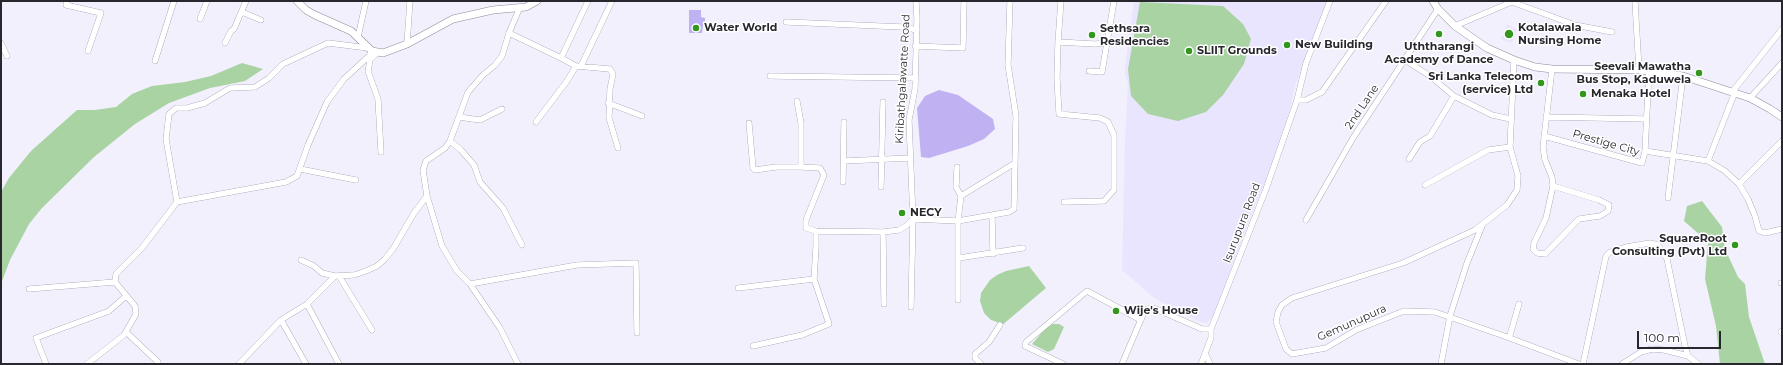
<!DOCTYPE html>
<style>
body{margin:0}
#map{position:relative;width:1783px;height:365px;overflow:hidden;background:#f2f0fd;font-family:Montserrat,sans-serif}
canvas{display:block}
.frame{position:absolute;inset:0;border:2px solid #28272e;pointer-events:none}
.scale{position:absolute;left:1637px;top:331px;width:84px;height:18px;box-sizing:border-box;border:2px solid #28272e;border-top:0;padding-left:5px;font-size:12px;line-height:14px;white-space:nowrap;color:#28272e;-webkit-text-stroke:3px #fff;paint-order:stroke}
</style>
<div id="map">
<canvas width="1783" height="365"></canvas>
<div class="frame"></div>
<div class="scale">100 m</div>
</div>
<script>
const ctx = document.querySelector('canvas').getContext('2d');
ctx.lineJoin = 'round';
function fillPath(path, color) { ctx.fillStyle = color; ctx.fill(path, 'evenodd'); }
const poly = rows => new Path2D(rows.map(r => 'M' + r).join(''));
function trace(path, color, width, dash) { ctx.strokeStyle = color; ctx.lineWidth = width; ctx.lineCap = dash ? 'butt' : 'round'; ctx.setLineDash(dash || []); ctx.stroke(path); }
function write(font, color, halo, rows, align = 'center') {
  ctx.font = font + ' Montserrat,sans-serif'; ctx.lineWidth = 3; ctx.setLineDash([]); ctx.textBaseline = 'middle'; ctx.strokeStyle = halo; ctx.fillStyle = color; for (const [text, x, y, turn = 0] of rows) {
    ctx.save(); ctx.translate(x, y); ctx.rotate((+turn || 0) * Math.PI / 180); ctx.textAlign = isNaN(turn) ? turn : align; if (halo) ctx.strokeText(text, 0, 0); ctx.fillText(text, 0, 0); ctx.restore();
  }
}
const built = poly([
 [1134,1,1327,1,1295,86,1290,109,1272,166,1251,215,1213,317,1207,323,1198,321,1154,298,1122,270,1125,140,1128,83,1125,76,1125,66],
 [1507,24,1517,30,1511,43,1501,39]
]);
const green = poly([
 [1140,2,1223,6,1243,24,1251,39,1244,64,1223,95,1206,112,1178,121,1148,114,1131,96,1128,69],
 [242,63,263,69,245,81,210,88,169,103,135,124,94,157,42,208,29,224,10,260,1,284,1,192,9,178,31,151,77,110,95,110,116,107,132,94,152,86,185,82,211,76],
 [1702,201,1722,227,1725,249,1738,277,1745,284,1749,317,1765,364,1720,364,1716,326,1705,279,1708,242,1684,221,1687,206],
 [1029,266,1046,288,1001,326,997,322,991,320,984,313,980,301,981,293,990,280,997,275,1006,271],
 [1053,324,1059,324,1064,327,1054,349,1048,352,1032,344,1046,328]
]);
const water = poly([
 [689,10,701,10,701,17,705,18,705,25,703,25,702,33,689,33],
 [939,90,958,95,993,119,995,129,984,139,968,146,929,158,921,157,917,108,925,96]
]);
const minor = poly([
 [67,1,66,5,101,13,88,51],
 [1061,1,1058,42,1095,44,1106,43],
 [1635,1,1639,70],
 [1512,2,1575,25,1612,32],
 [242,12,261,20],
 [200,19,207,1],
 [786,22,903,27,917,30],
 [1455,26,1514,1],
 [509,33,561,58,588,1],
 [358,37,366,1],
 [1058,42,1057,78,1059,114,1100,118,1108,122,1114,135,1114,190,1104,201,1064,202],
 [1,43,7,56],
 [225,43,231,31,234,29,246,1],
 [407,44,410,1],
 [915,46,963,48,964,1],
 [377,53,370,60,368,71,378,99,381,152],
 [561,58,576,66,610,69,613,74,610,89,609,118,618,148],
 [1405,60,1430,76,1454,96,1492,115,1511,119],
 [1514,60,1510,147,1518,176,1517,190,1507,205,1475,230,1403,263,1292,298,1282,305,1278,312,1276,322,1286,349,1292,354,1326,348,1356,330,1404,311,1435,312,1507,337,1510,335,1519,304],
 [155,61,174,1],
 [581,66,612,1],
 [1552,69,1543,147,1545,160,1552,177,1553,186,1546,218,1534,243,1533,249,1537,253,1545,254,1579,219,1600,216,1608,211,1609,205,1599,200,1553,186],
 [1089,71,1102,72,1114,1],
 [770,76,914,78],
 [1733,91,1782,29],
 [1750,98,1782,63],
 [1297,100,1306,100,1322,92,1386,1],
 [797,101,801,123,801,167],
 [608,103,642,116],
 [459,117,480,120,502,109],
 [1546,117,1646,119],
 [536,122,567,81,576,66],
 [1544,136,1642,163,1645,151,1649,71],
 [450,141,461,150,474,165,480,182,503,208,522,245],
 [1645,151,1708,161,1725,171,1739,184,1748,199,1755,216,1759,231,1765,233,1782,229],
 [1409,159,1420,142,1430,136,1454,96],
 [844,161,910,158],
 [1708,161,1735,92],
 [300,169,356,180],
 [843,182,844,122],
 [1739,184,1782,141],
 [1425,185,1488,150,1510,147],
 [881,187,883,102],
 [961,196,1015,163],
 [1668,198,1683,76],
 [177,202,166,139,169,114,176,108,187,108,205,103,230,88,255,87,269,78,283,64,328,43,368,48],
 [992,215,993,254],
 [1306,220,1353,138,1438,9],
 [816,231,883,232,899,230,906,226,913,219,909,120,915,89,917,18,916,1],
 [883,232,884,304],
 [959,258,1023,248],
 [301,260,314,266,322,273,335,276],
 [339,276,372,330],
 [1781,283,1782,283],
 [470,284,577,265,636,263,637,333],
 [738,288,814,279,816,247,816,231,806,228,806,220,824,175,820,168,801,167,776,167,755,170,753,168,749,123],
 [29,289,115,282],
 [958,300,958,221,1009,212,1014,209,1016,116,1008,65,1010,1],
 [307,304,339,364],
 [911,307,913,219,958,221,961,196,956,187,957,167],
 [281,320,306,364],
 [126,332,158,362,157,364],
 [1781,332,1782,331],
 [1507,337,1579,364],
 [753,346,802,335,829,324,814,279],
 [1205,353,1210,364],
 [46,364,36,338,109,311,126,296],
 [87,364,124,335,136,314,135,306,115,282,116,274,142,248,177,202,286,182,297,176,308,145,327,102,344,79,369,56,372,51],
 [239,364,281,320,307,304,335,276,354,275,366,271,377,266,385,259,393,249,414,213,427,196],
 [518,364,500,328,470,284,457,271,442,246,427,196,423,170,426,161,445,148,450,141,468,92,483,75,495,65,502,56,509,33,520,7],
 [981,364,975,358,975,354,989,342,1000,325],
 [1063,364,1025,346,1026,342,1087,291,1141,320],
 [1122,364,1145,310,1151,308,1156,309,1202,329,1211,329,1266,189,1297,100,1306,63,1330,1],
 [1201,364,1211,338,1211,329],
 [1441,364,1450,316,1467,263,1482,226],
 [1583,364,1606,256,1610,252,1626,247,1650,243,1658,245,1667,259,1685,346,1688,356,1698,364],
 [1622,364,1641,352,1652,349,1664,350,1688,356]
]);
const major = poly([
 [297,1,306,10,315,15,351,31,372,51,383,53,407,44,453,19,493,10,526,7,537,1],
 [1433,1,1438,9,1455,26,1487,48,1514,60,1535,67,1552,69,1639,70,1683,76,1750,98,1770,109,1782,117]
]);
const markers = [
 [696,28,4,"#33971d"],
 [1439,34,4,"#33971d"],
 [1509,34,5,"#33971d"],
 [1092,35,4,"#33971d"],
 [1287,45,4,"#33971d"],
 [1189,51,4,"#33971d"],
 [1699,73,4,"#33971d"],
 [1541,83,4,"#33971d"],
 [1583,94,4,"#33971d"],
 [902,213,4,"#33971d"],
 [1735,245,4,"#33971d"],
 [1116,311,4,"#33971d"]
];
const poiNames = [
 ["Water World",704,28],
 ["Kotalawala",1518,28],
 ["Nursing Home",1518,41],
 ["Sethsara",1100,29],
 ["Residencies",1100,42],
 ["New Building",1295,45],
 ["Uththarangi",1439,47,"center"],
 ["Academy of Dance",1439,60,"center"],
 ["SLIIT Grounds",1197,51],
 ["Seevali Mawatha",1691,67,"right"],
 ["Bus Stop, Kaduwela",1691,80,"right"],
 ["Sri Lanka Telecom",1533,77,"right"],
 ["(service) Ltd",1533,90,"right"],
 ["Menaka Hotel",1591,94],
 ["NECY",910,213],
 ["SquareRoot",1727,239,"right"],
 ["Consulting (Pvt) Ltd",1727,252,"right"],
 ["Wije's House",1124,311]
];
const streetNames = [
 ["Kiribathgalawatte Road",903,79,-87],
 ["2nd Lane",1362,107,-56],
 ["Prestige City",1606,143,16],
 ["Isurupura Road",1242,223,-69],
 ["Gemunupura",1352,323,-24]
];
fillPath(built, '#eae5fe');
fillPath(green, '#a9d3a2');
fillPath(water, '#bfb1f2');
trace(minor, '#8e8b9b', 6);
trace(major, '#8e8b9b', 8);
trace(minor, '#fff', 5.5);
trace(major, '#fff', 7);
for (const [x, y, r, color] of markers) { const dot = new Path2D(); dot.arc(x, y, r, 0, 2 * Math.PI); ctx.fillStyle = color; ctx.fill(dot); trace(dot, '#fff', 1.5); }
write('bold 11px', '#28272e', '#fff', poiNames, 'left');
write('11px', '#28272e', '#fff', streetNames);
</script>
